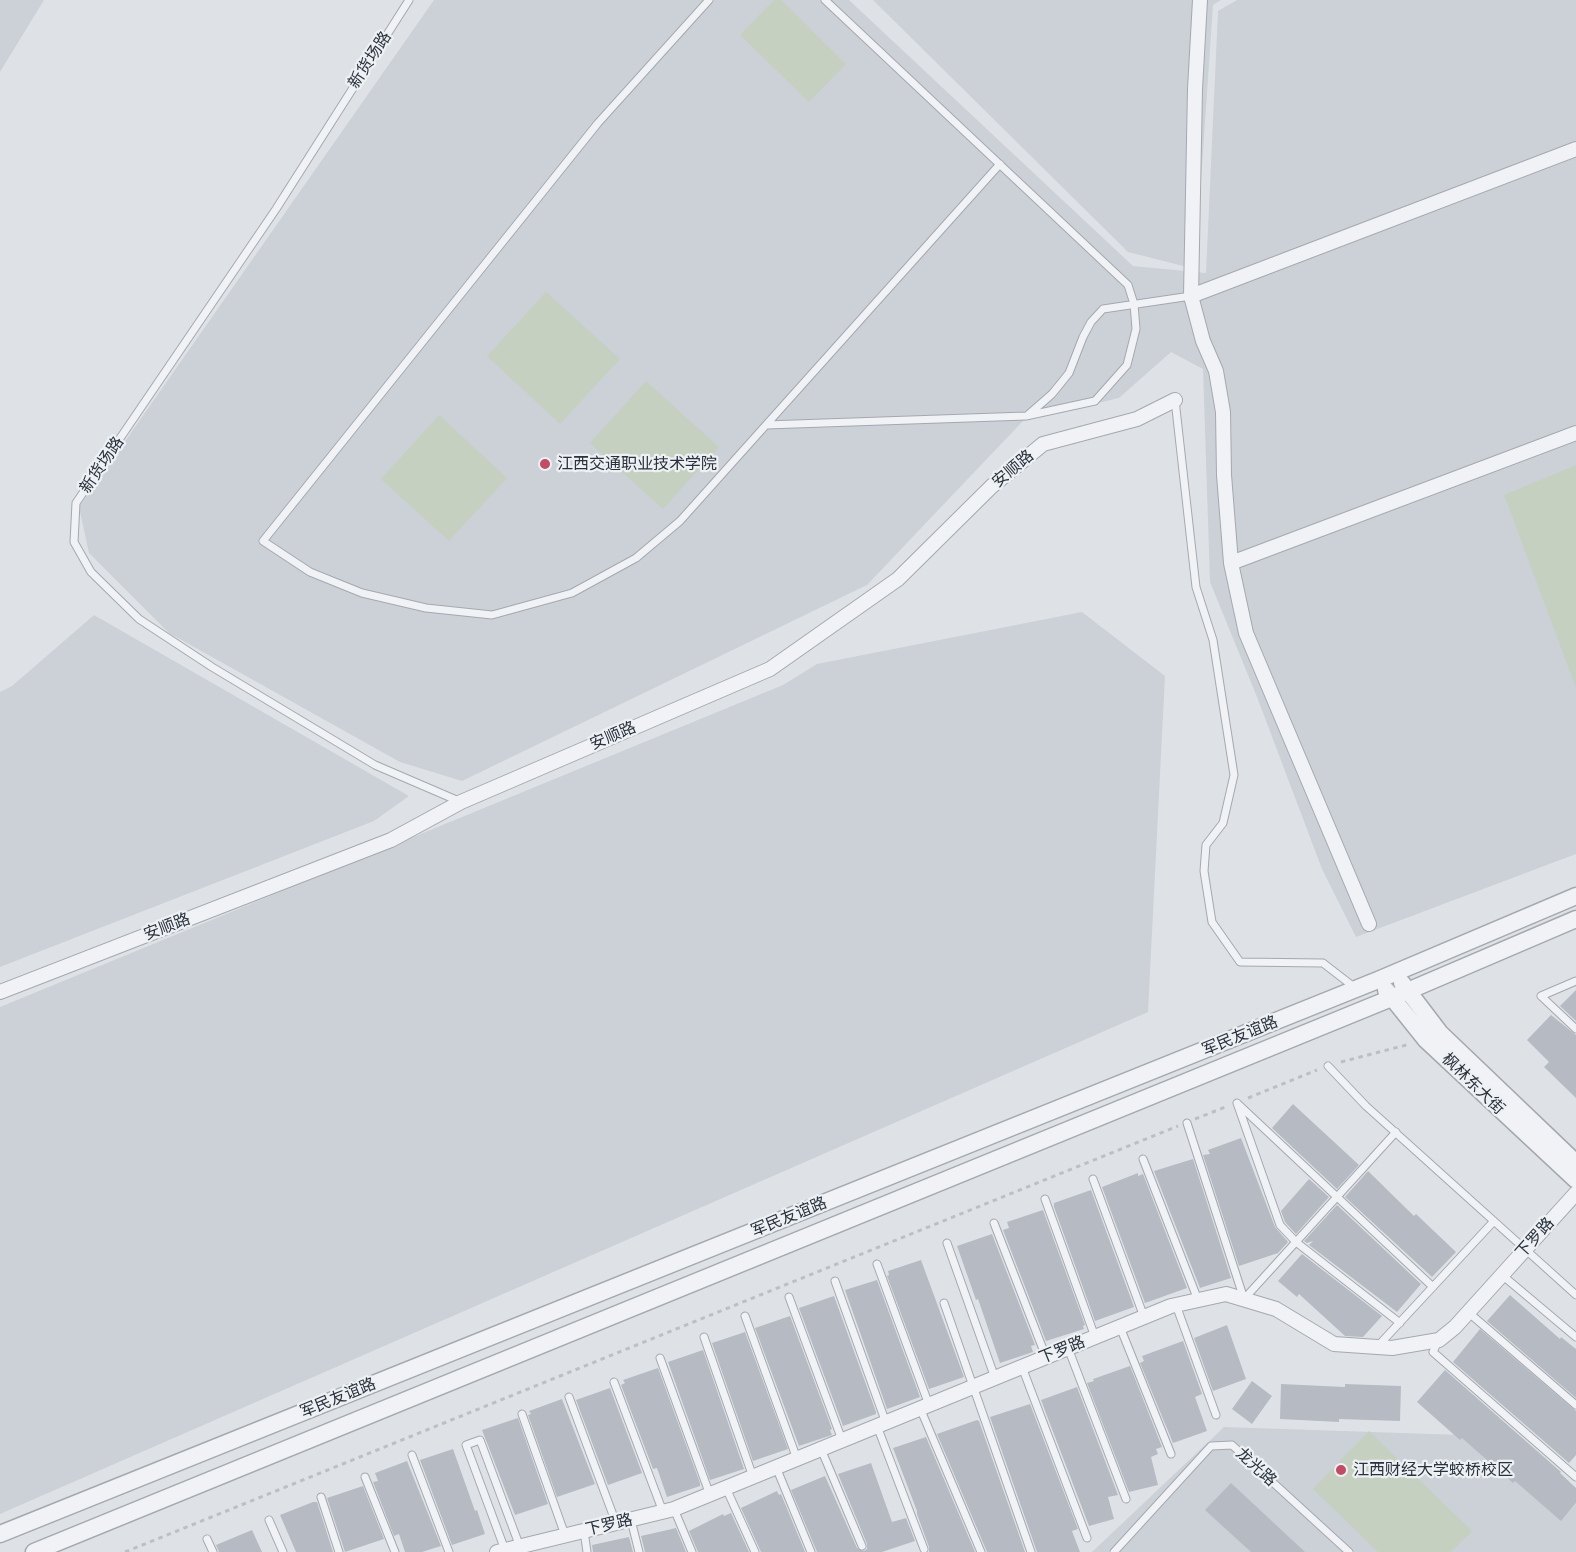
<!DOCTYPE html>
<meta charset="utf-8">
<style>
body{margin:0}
canvas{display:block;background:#dee2e6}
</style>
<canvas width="1576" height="1552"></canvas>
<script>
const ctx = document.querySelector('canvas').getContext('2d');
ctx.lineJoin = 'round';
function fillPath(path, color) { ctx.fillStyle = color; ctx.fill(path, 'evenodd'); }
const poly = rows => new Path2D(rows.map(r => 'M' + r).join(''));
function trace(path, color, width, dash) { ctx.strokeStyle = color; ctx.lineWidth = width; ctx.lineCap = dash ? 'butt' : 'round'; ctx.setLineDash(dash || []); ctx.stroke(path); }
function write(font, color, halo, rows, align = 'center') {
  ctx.font = font + ' Quicksand,"Noto Sans SC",sans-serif'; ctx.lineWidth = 4.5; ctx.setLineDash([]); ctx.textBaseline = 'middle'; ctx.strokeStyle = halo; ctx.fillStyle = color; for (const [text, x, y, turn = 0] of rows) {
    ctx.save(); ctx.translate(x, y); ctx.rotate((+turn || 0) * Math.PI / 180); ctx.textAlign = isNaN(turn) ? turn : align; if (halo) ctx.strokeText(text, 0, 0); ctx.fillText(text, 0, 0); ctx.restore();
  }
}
const built = poly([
 [0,0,44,0,0,72],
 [434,0,849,0,1133,266,1206,273,1218,11,1237,0,1576,0,1576,854,1356,937,1322,869,1257,697,1210,582,1203,369,1171,352,1119,398,1023,421,867,585,462,781,400,762,169,633,89,553,79,507],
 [873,0,1221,0,1213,5,1195,269,1128,252],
 [1082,612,1165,676,1148,1012,0,1514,0,1007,783,685,817,664],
 [94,615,409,796,374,821,0,967,0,692,12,686],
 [1224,1427,1462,1435,1562,1519,1576,1504,1576,1552,1092,1552]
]);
const green = poly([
 [774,0,781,0,846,64,809,102,740,35],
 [546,292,620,359,560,424,487,356],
 [646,381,719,447,663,509,590,443],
 [439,415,507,478,449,541,381,479],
 [1576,465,1576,688,1504,495],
 [1369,1431,1472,1531,1451,1552,1378,1552,1313,1489]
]);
const building = poly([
 [1576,990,1576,1021,1560,1006],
 [1551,1015,1576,1035,1576,1098,1544,1067,1549,1062,1527,1040],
 [1293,1104,1359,1165,1337,1189,1272,1128],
 [1241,1138,1275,1227,1288,1242,1278,1253,1239,1266,1203,1155,1210,1154,1208,1150],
 [1193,1159,1231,1278,1200,1288,1154,1171],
 [1368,1171,1414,1216,1416,1214,1456,1252,1432,1277,1345,1197],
 [1138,1173,1138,1176,1143,1174,1187,1288,1145,1303,1102,1187],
 [1309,1179,1329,1197,1296,1234,1285,1222,1281,1211],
 [1091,1190,1134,1307,1095,1321,1054,1207,1054,1203],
 [1337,1205,1421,1284,1397,1312,1309,1245,1313,1241,1307,1243,1304,1241],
 [1043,1210,1085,1325,1083,1326,1084,1329,1046,1341,1003,1230,1009,1228,1007,1222],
 [992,1234,1035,1345,1031,1346,1033,1352,1000,1363,978,1299,976,1300,957,1246],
 [1302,1254,1382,1316,1363,1337,1345,1336,1299,1294,1297,1297,1278,1281],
 [921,1260,964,1377,929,1389,887,1276,889,1275,888,1271],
 [877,1280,920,1397,887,1409,845,1290],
 [1510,1295,1560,1339,1561,1337,1576,1349,1576,1398,1487,1321],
 [834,1296,876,1412,876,1414,843,1426,799,1308],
 [790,1316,832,1429,830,1430,832,1435,799,1446,755,1328],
 [1227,1325,1246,1379,1213,1391,1194,1338],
 [1480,1329,1576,1411,1576,1455,1569,1463,1453,1362],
 [745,1332,788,1449,753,1461,712,1343],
 [1183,1341,1202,1394,1195,1397,1207,1431,1173,1443,1140,1363,1144,1361,1142,1356],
 [703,1350,744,1469,710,1480,668,1362],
 [1130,1366,1162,1447,1156,1449,1158,1454,1151,1457,1158,1485,1129,1492,1087,1383,1094,1381,1093,1379],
 [658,1368,700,1483,700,1486,667,1497,657,1468,653,1469,621,1385,625,1383,623,1380],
 [1445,1370,1561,1472,1560,1473,1576,1488,1576,1503,1561,1521,1515,1481,1513,1483,1462,1438,1460,1440,1417,1402],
 [1252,1381,1272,1396,1252,1424,1232,1409],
 [1281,1384,1345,1387,1345,1384,1401,1386,1400,1421,1339,1419,1339,1422,1280,1419],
 [1077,1387,1118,1495,1108,1497,1114,1519,1089,1526,1041,1400],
 [610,1388,642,1473,608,1485,576,1400],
 [562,1399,595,1484,557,1497,528,1415,531,1414,529,1411],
 [1030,1404,1078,1529,1072,1531,1080,1552,1037,1552,990,1417],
 [518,1418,548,1504,515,1515,482,1430],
 [977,1420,979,1421,1025,1552,987,1552,937,1434],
 [926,1437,975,1552,929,1552,929,1547,917,1514,917,1511,893,1448],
 [453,1449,475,1511,477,1510,485,1534,452,1545,420,1460],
 [407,1461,441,1546,422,1552,405,1552,399,1534,394,1536,373,1482,378,1481,375,1473],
 [871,1463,892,1522,906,1518,915,1541,882,1552,817,1552,791,1490,825,1476,857,1548,864,1551,867,1549,867,1544,838,1474],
 [1231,1483,1305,1552,1251,1552,1205,1510],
 [363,1486,384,1539,345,1552,327,1498],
 [777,1491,779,1495,781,1494,805,1552,761,1552,741,1508],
 [313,1502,317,1502,333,1552,296,1552,280,1515],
 [731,1513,749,1552,698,1552,689,1531,723,1514,724,1516],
 [676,1528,686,1552,645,1552,641,1536],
 [252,1530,262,1552,219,1552,216,1545],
 [629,1537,633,1552,593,1552,592,1545]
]);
const path = poly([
 [1341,1062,1410,1044],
 [1248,1098,1317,1070],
 [1195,1119,1228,1106],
 [125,1552,1178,1126]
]);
const service = poly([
 [409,0,276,209,76,503,74,542,91,572,139,619,212,667,375,765,461,802],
 [709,0,598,123,263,541,310,572,362,593,426,608,492,615,572,593,636,558,680,521,766,425,1026,416,1095,401,1127,365,1136,329,1134,304,1128,285,825,0],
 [1175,400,1196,587,1213,640,1234,775,1223,823,1206,845,1204,871,1212,922,1240,962,1323,963,1354,987],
 [1028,415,1052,394,1069,373,1083,337,1091,322,1103,309,1191,296],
 [766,425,1000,164],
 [1576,981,1541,996,1576,1029],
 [1328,1066,1366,1106,1576,1295],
 [1237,1103,1280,1225,1296,1242,1400,1323],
 [1238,1104,1433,1287],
 [1187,1123,1244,1299,1396,1132],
 [1143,1159,1198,1300],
 [1093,1179,1144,1317],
 [1045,1199,1095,1337],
 [994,1223,1046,1357],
 [947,1243,995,1378],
 [877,1264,929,1405],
 [1502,1275,1576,1337],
 [835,1281,886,1423],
 [789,1297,842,1440],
 [944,1303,1031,1552],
 [1176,1305,1216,1415],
 [1468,1312,1576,1405],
 [745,1316,797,1459],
 [1120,1327,1171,1454],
 [704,1337,753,1477],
 [1438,1341,1433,1352,1576,1477],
 [1377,1347,1494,1221],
 [1068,1348,1126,1499],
 [660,1358,710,1495],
 [1022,1367,1087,1538],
 [614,1382,663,1512],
 [569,1397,616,1523],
 [920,1408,981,1552],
 [522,1414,565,1535],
 [877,1426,924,1549],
 [821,1449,862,1546],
 [412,1455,449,1552],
 [776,1467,811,1552],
 [365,1477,395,1552],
 [726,1488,755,1552],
 [321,1497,339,1552],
 [674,1509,692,1552],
 [269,1520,283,1552],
 [631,1520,639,1552],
 [584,1531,587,1552],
 [207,1539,213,1552],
 [505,1550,466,1445,480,1440,520,1547],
 [1114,1552,1211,1446,1232,1445,1349,1552]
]);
const minor = poly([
 [1200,0,1195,89,1191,296,1203,341,1216,371,1223,412,1224,475,1231,563,1246,633,1369,924],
 [1191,296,1576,149],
 [1231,563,1576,433],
 [0,992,391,840,461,802,770,669,898,579,992,486,1043,444,1137,419,1175,400],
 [497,1552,674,1509,1171,1306,1226,1294,1276,1309,1334,1344,1392,1348,1439,1340,1455,1327,1576,1193]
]);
const tertiary = poly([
 [1402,983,1440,1033,1576,1163],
 [1386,990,1426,1040,1576,1180],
 [0,1534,1378,980,1576,896],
 [34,1552,1389,999,1576,919]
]);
const markers = [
 [545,464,6,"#c24c66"],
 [1341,1470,6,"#c24c66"]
];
const streetNames = [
 ["新货场路",370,60,-57],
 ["新货场路",102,465,-56],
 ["安顺路",1013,469,-40],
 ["安顺路",613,736,-23],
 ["安顺路",167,927,-21],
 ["军民友谊路",1240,1036,-22],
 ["枫林东大街",1473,1084,44],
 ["军民友谊路",789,1217,-22],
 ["下罗路",1535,1238,-48],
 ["下罗路",1062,1350,-22],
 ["军民友谊路",338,1398,-22],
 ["龙光路",1256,1467,42],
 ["下罗路",609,1525,-13]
];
const poiNames = [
 ["江西交通职业技术学院",557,464],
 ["江西财经大学蛟桥校区",1353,1470]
];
fillPath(built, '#ccd1d8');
fillPath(green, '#c5d0c0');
fillPath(building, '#b6bbc3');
trace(service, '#a4a9b0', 9);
trace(minor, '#a4a9b0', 16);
trace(tertiary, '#a4a9b0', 19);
trace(path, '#bcc0c5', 3, [4.5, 4.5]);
trace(service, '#f0f2f5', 7);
trace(minor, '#f0f2f5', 14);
trace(tertiary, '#f0f2f5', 16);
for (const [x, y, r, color] of markers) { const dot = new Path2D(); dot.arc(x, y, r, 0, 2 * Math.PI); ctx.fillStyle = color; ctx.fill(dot); trace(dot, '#edf1f4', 2); }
write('16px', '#29313c', '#edf1f4', streetNames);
write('16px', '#29313c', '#edf1f4', poiNames, 'left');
</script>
